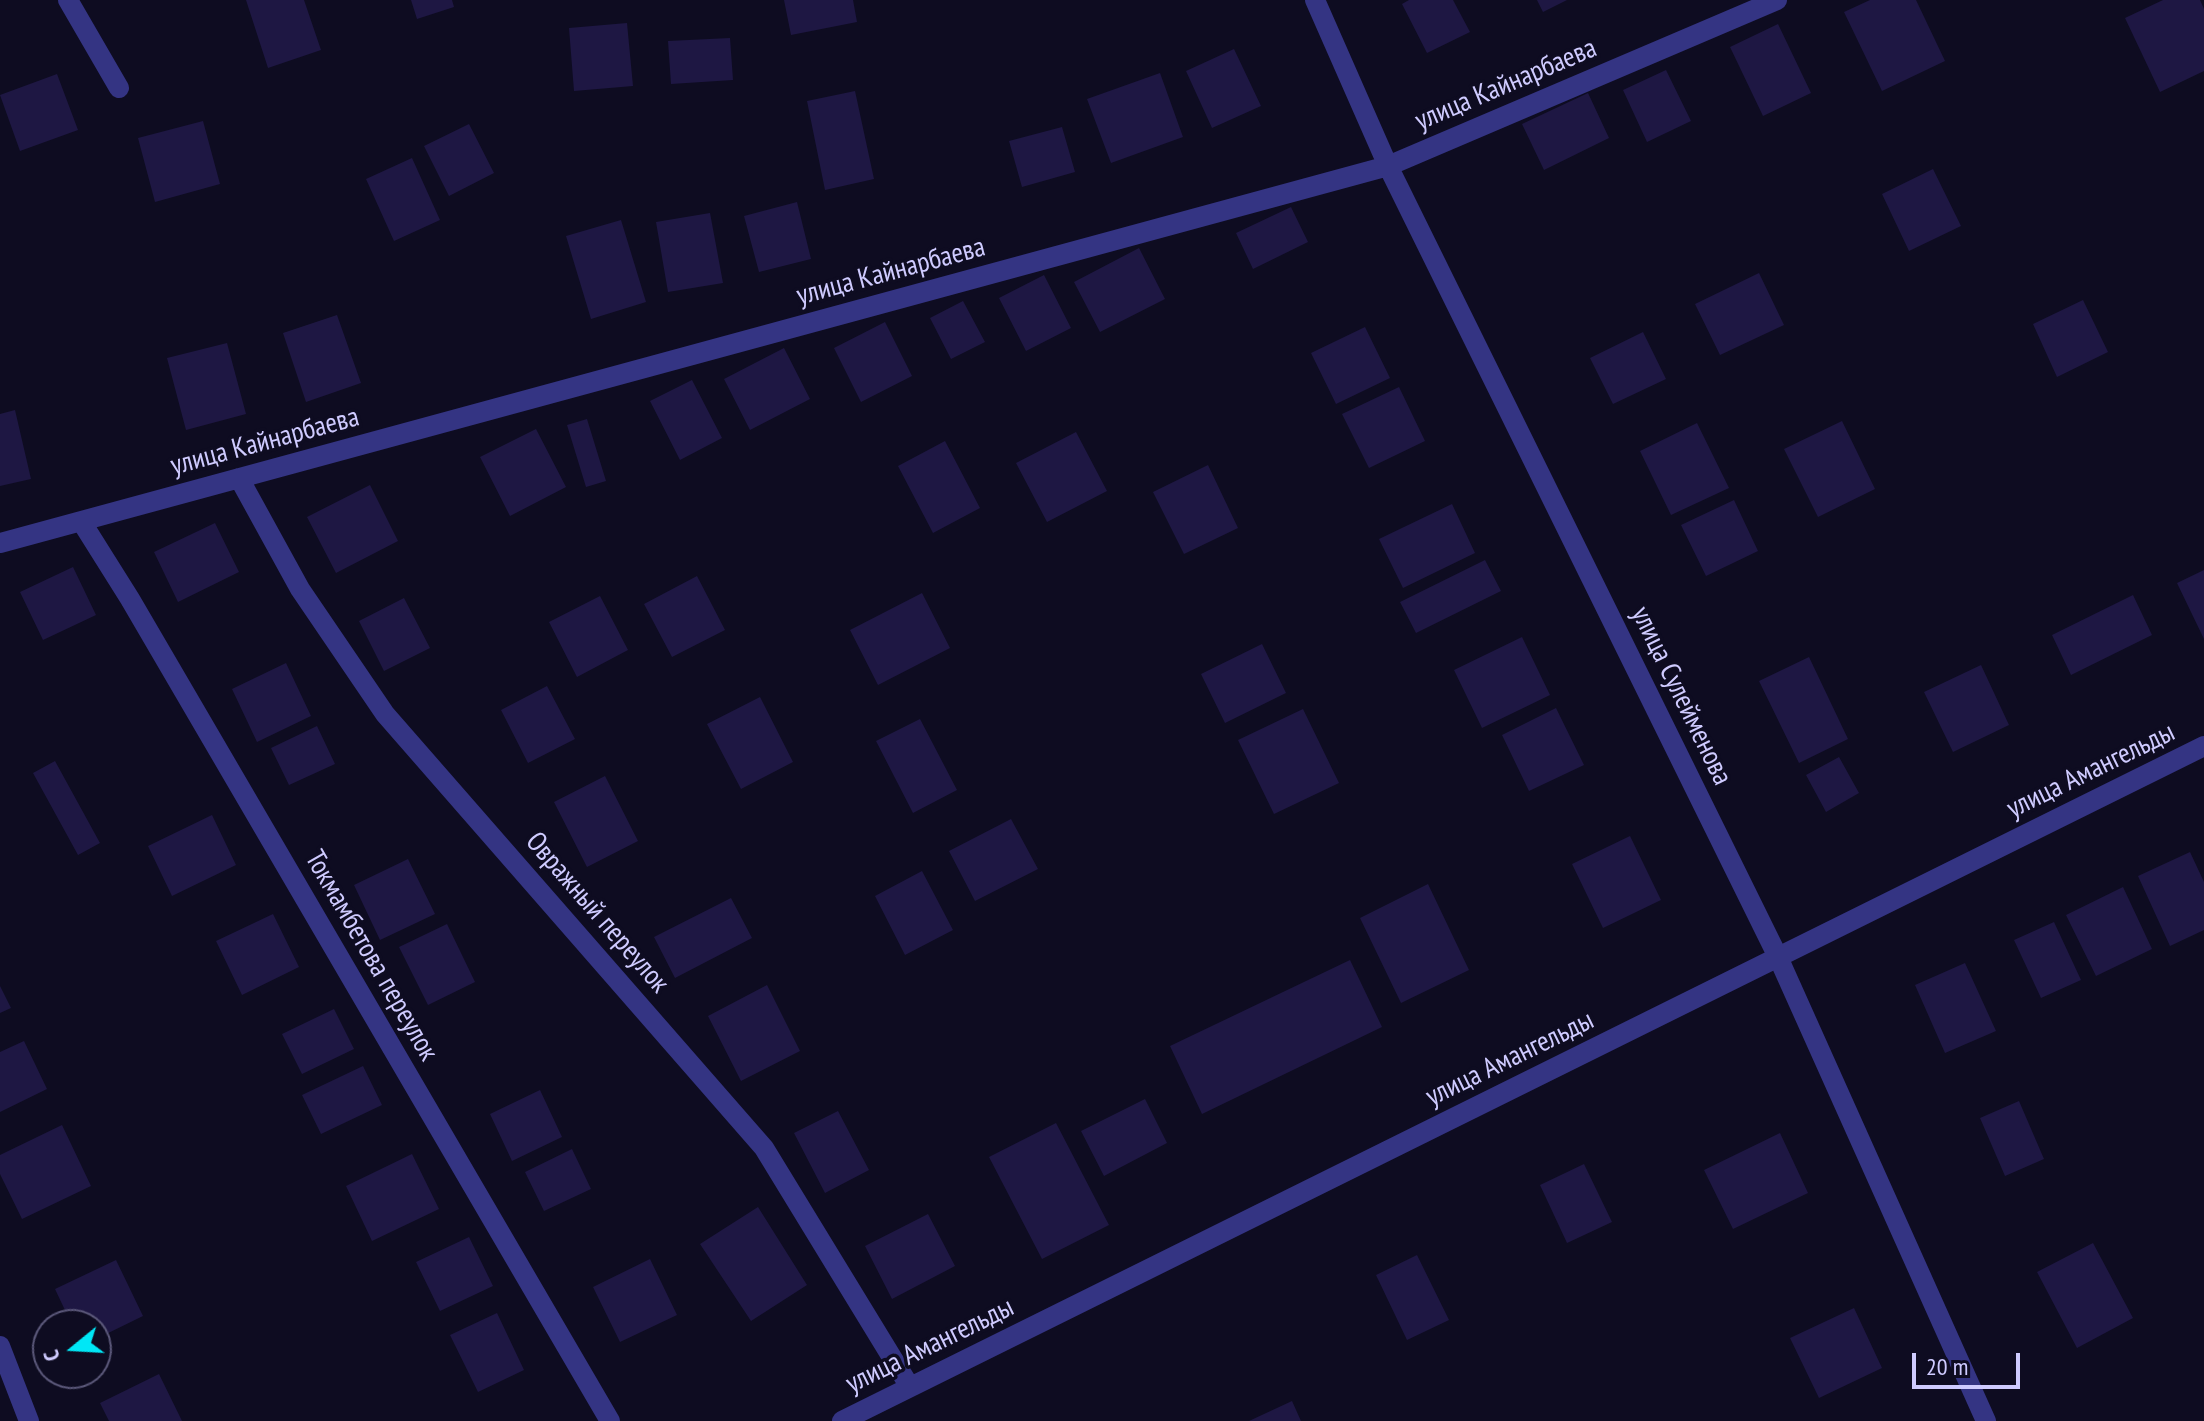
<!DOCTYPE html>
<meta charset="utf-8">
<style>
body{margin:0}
#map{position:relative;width:2204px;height:1421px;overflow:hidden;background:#0e0c21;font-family:"PT Sans Narrow",sans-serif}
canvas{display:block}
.north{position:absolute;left:32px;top:1309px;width:80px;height:80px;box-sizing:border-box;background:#0e0c21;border:2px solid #5b587a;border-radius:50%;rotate:252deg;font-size:22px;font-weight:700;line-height:32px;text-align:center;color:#cfcbff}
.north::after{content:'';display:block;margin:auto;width:28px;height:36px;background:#00e7f6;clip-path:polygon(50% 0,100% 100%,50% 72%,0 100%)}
.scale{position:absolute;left:1912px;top:1353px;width:108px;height:36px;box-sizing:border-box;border:4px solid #cfcbff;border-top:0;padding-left:10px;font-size:24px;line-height:28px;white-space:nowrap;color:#cfcbff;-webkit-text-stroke:6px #0e0c21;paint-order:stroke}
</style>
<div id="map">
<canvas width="2204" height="1421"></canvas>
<div class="north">С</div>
<div class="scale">20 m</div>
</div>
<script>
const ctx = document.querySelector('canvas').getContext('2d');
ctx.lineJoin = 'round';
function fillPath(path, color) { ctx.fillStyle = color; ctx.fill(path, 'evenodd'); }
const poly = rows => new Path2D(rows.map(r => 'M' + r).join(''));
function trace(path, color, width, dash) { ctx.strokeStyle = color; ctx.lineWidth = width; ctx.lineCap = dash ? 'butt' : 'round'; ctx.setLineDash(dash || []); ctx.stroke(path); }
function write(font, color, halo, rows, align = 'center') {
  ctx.font = font + ' "PT Sans Narrow",sans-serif'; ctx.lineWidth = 7; ctx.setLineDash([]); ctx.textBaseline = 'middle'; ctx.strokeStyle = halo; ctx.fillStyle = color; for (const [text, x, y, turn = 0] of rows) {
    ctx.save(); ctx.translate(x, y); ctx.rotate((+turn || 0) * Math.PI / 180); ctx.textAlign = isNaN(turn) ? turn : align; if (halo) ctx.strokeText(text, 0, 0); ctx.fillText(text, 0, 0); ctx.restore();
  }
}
const building = poly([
 [246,0,304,0,321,50,268,68],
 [411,0,452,0,454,7,417,19],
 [784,0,853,0,857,22,791,35],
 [1409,0,1453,0,1470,32,1427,53,1402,4],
 [1537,0,1567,0,1543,12],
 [1870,0,1916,0,1945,61,1882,91,1844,12],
 [2163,0,2200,0,2204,9,2204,71,2160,92,2125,18],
 [627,23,633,86,574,91,569,28],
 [1778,24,1811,93,1763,116,1730,47],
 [730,38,733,80,671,84,668,41],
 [1234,49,1261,106,1212,128,1186,71],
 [1666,70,1691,121,1647,142,1623,90],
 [1160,73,1183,137,1111,163,1087,99],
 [57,74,78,130,20,151,0,95],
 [855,91,874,179,825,190,807,101],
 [1588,93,1609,138,1544,170,1522,124],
 [203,121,220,184,155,202,138,138],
 [469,124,494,173,449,196,424,146],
 [1062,127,1075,172,1022,187,1009,141],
 [412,158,440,220,394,241,366,179],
 [1933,169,1961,226,1909,251,1882,194],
 [797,202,811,259,759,272,744,216],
 [1291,207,1308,242,1253,269,1236,233],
 [710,213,723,283,668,292,656,222],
 [621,220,646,302,591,319,566,236],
 [1139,248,1165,299,1100,332,1074,282],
 [1759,273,1784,325,1720,355,1695,304],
 [1044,275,1071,328,1026,351,999,298],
 [2083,300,2108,352,2057,377,2033,324],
 [963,301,985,342,951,359,930,318],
 [337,315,361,383,306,402,283,333],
 [885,322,912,376,861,402,834,348],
 [1365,327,1390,378,1336,404,1311,353],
 [1643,332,1666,379,1613,404,1590,358],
 [227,343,246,414,186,430,167,358],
 [784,348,810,399,750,430,724,379],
 [692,380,722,438,680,460,650,401],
 [1399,387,1425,441,1369,468,1342,414],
 [15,410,31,479,0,486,0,414],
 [587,419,606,481,586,487,567,425],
 [1842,421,1875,489,1818,517,1784,449],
 [1697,423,1729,488,1671,515,1640,451],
 [536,429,566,487,510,516,480,457],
 [1076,432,1107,491,1047,522,1016,463],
 [945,441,980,508,933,533,898,466],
 [1208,465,1238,528,1184,554,1153,492],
 [370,485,398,541,336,573,307,517],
 [1734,500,1758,551,1706,576,1681,525],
 [1452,504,1475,553,1403,588,1379,539],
 [215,523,239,572,178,602,154,552],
 [1485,560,1501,591,1416,633,1400,602],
 [73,567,96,615,43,640,20,592],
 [2204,570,2204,639,2177,583],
 [697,576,725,630,672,657,644,604],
 [922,593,950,648,878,685,850,630],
 [2133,595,2152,635,2071,675,2052,635],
 [600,596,628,650,577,677,549,622],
 [404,598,430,648,384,671,359,621],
 [1522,637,1550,695,1482,728,1454,670],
 [1262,644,1286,693,1225,723,1201,674],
 [1809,657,1848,739,1799,763,1759,681],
 [286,663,311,716,257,742,232,689],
 [1981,665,2009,725,1953,752,1924,692],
 [547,686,575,739,528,763,501,710],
 [760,697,793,762,741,789,707,724],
 [1556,708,1584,765,1529,791,1502,735],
 [1303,709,1339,783,1274,814,1238,740],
 [920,719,957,790,913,813,876,741],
 [317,726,335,764,289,785,271,748],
 [1839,757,1859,793,1826,812,1806,775],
 [55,761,100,843,78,855,33,773],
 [605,776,638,841,587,867,554,802],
 [212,815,236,865,172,896,148,846],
 [1011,819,1038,869,975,901,949,851],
 [1630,836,1661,900,1603,928,1572,864],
 [2190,852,2204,882,2204,930,2170,946,2138,876],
 [408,859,435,914,380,940,354,885],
 [922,871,953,930,905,955,875,896],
 [1428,884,1469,970,1401,1003,1360,918],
 [2123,887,2152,949,2096,976,2066,915],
 [731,898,752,938,675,978,654,937],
 [273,914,299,967,242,995,216,941],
 [2054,922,2081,980,2041,998,2014,940],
 [447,924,475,982,428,1005,399,947],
 [1350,960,1382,1027,1202,1114,1170,1046],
 [1965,963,1996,1031,1945,1053,1915,985],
 [767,985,800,1051,741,1081,708,1016],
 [0,986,11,1008,0,1013],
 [334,1009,354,1049,302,1074,282,1034],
 [24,1041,47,1089,0,1112,0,1052],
 [363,1066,382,1105,321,1134,302,1095],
 [540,1090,562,1137,512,1161,490,1114],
 [1145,1099,1167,1143,1104,1176,1081,1131],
 [2019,1101,2044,1159,2005,1176,1980,1118],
 [838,1111,869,1170,825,1193,794,1133],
 [1056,1123,1109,1225,1042,1259,989,1157],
 [62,1125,91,1186,22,1219,0,1174,0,1155],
 [1780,1133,1808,1193,1733,1229,1704,1170],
 [572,1149,591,1189,544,1211,525,1172],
 [412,1154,439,1209,372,1241,346,1186],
 [1584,1164,1612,1222,1567,1243,1540,1185],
 [758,1207,807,1285,751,1321,700,1244],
 [928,1214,955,1266,892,1299,865,1246],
 [469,1237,493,1286,440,1311,416,1262],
 [2093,1243,2133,1318,2077,1348,2037,1272],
 [1417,1255,1449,1320,1407,1340,1376,1275],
 [650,1259,677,1315,620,1342,593,1287],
 [116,1260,143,1316,96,1339,96,1325,72,1325,55,1289],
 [1854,1308,1882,1368,1819,1398,1790,1338],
 [497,1313,524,1370,478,1392,450,1335],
 [159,1374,182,1421,109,1421,100,1403],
 [1292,1401,1301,1421,1249,1421]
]);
const street = poly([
 [68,0,119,88],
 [1315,0,1388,166,1778,957,1986,1421],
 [239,478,300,589,385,714,764,1148,910,1387],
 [81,521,130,599,610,1421],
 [0,543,1388,166,1777,0],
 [0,1346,29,1421],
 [842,1421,2204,746]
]);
const streetNames = [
 ["улица Кайнарбаева",1506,85,-23],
 ["улица Кайнарбаева",891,272,-15],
 ["улица Кайнарбаева",265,442,-15],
 ["улица Сулейменова",1681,696,64],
 ["улица Амангельды",2091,771,-26],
 ["Овражный переулок",597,913,49],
 ["Токмамбетова переулок",371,956,60],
 ["улица Амангельды",1510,1059,-26],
 ["улица Амангельды",930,1346,-26]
];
fillPath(building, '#1e1743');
trace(street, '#343483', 20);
write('28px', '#cfcbff', '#0e0c21', streetNames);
</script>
